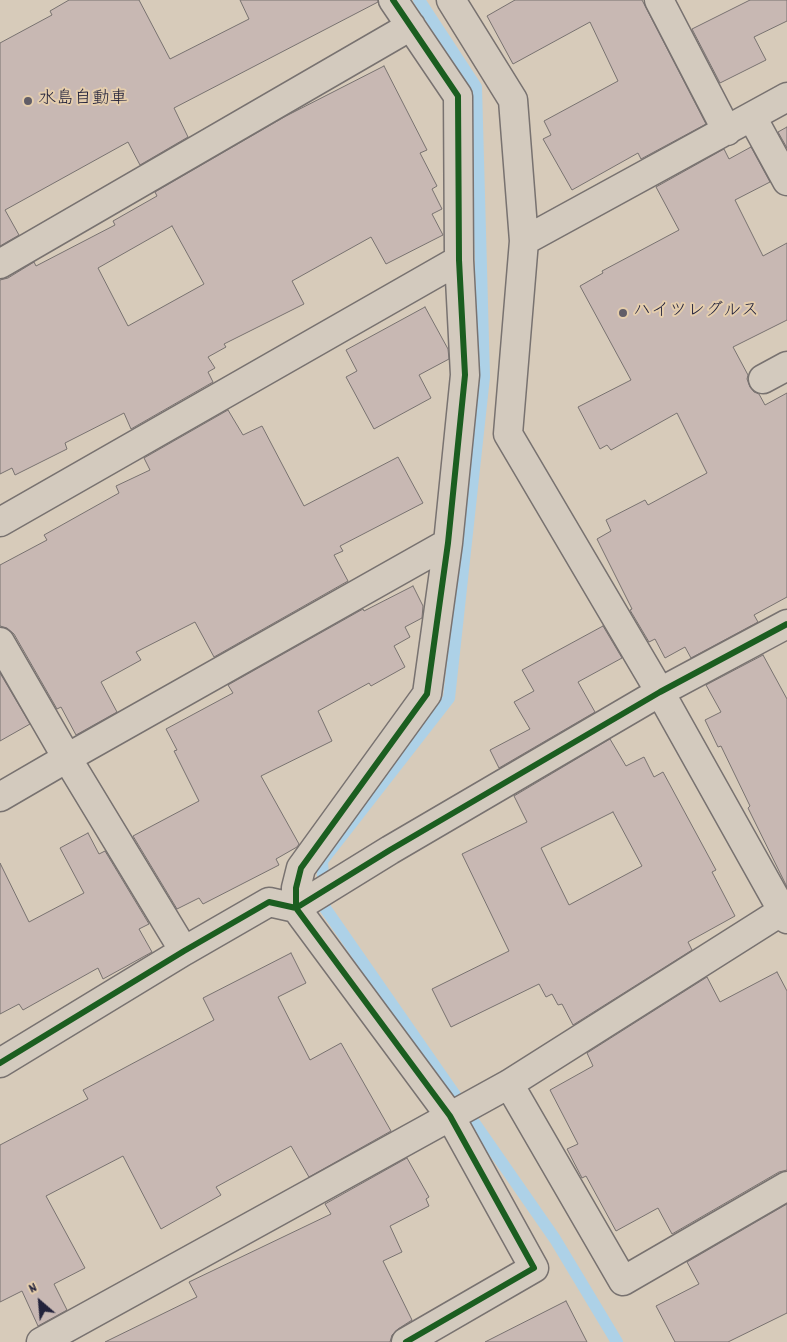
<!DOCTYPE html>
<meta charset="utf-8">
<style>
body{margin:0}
#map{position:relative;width:787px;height:1342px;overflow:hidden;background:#d7cbba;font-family:Dekko,sans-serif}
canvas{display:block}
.north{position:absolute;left:15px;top:1277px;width:50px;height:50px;-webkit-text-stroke:4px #e4cdad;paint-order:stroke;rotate:333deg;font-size:14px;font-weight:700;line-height:20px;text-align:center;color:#22223b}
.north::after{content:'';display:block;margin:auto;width:18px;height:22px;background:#22223b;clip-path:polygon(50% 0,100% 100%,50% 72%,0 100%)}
</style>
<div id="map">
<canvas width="787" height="1342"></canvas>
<div class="north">N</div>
</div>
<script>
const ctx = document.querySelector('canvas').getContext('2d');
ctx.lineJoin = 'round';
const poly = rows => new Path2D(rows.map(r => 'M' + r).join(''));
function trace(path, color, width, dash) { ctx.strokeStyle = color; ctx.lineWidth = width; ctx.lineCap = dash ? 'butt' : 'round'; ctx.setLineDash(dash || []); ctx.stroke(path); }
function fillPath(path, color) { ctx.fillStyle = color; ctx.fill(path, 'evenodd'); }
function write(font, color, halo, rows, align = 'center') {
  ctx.font = font + ' Dekko,"Klee One",sans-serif'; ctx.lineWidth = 4; ctx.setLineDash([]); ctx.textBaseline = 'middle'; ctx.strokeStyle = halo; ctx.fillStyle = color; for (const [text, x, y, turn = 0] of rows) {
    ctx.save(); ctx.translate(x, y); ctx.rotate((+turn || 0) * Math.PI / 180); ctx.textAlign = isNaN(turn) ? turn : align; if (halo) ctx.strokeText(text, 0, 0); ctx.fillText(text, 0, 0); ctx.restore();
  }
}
const stream = poly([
 [419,0,476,87,484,377,449,698,322,861,325,908,555,1239,617,1342]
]);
const building = poly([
 [69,0,139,0,170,59,249,19,240,0,378,0,378,2,174,108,188,137,140,165,128,142,5,210,19,235,0,246,0,43,52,15,50,11,69,0],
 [515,0,642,0,706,124,641,159,638,153,572,190,543,139,551,135,544,121,618,81,590,22,513,64,487,16,515,0],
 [750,0,787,0,787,21,754,37,766,60,720,83,692,29,750,0],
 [384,66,427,150,420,153,437,186,432,189,442,209,432,214,443,235,386,264,371,237,292,281,304,304,224,344,226,347,208,357,215,368,208,372,213,382,131,429,124,413,65,443,67,449,15,475,12,468,0,474,0,280,8,278,34,262,36,266,115,225,113,221,157,196,155,192,286,116,384,66],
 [172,226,204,284,128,326,98,268,172,226],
 [787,127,787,148,778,132,787,127],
 [751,147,770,182,735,200,763,256,787,243,787,320,733,347,748,375,747,379,750,387,754,392,759,394,765,405,787,393,787,597,754,615,758,622,691,658,685,647,665,658,655,639,649,642,630,610,632,609,597,539,611,531,606,520,645,500,648,505,707,473,677,413,611,450,607,445,600,449,578,407,631,380,580,286,603,273,602,271,679,230,656,187,724,149,729,159,751,147],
 [425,307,448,349,449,359,419,375,431,398,374,429,346,377,357,371,346,350,425,307],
 [228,410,243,435,262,426,304,506,398,457,423,503,340,546,343,551,334,555,348,581,214,657,195,622,136,652,141,660,101,682,117,712,76,735,61,707,57,709,14,634,7,628,0,626,0,565,47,540,44,535,119,493,116,486,150,470,144,458,228,410],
 [413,586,423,606,422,618,405,627,410,637,394,646,405,667,371,686,369,683,318,711,332,741,261,776,299,844,297,847,276,859,279,865,203,904,199,898,177,909,133,836,199,801,174,751,177,750,166,729,233,693,228,685,363,609,364,611,413,586],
 [603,626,622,658,578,682,595,712,499,768,490,750,530,729,514,702,534,691,522,670,603,626],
 [763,655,787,699,787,887,748,808,750,806,721,746,718,747,705,720,721,712,706,685,763,655],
 [0,673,30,724,0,741,0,673],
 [610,739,626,766,644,757,654,777,663,772,716,870,712,872,735,916,688,942,692,950,573,1025,562,1004,558,1005,552,994,546,997,539,984,451,1027,432,989,509,951,462,854,527,822,514,796,610,739],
 [613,812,642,866,569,905,541,848,613,812],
 [88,833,99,854,105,851,149,924,139,929,152,952,103,979,98,968,23,1010,19,1004,0,1014,0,863,29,922,84,893,60,848,88,833],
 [291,953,306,983,278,997,310,1060,341,1043,391,1131,309,1177,291,1146,216,1187,221,1195,161,1229,123,1156,46,1196,85,1268,54,1284,67,1310,38,1326,22,1291,0,1302,0,1145,88,1099,83,1090,214,1020,203,998,291,953],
 [777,972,787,991,787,1170,779,1172,672,1234,658,1208,616,1231,586,1176,582,1178,567,1149,578,1144,550,1090,593,1066,587,1053,707,977,720,1002,777,972],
 [407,1158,429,1197,426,1199,429,1206,390,1226,402,1252,383,1261,412,1320,398,1329,392,1335,390,1342,105,1342,197,1297,189,1282,331,1214,325,1204,407,1158],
 [787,1204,787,1313,728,1342,675,1342,656,1306,699,1284,687,1262,787,1204],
 [566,1301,587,1342,485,1342,566,1301]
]);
const minor = poly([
 [393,0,458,96,459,260,465,375,448,543,427,694,301,868,296,888,296,908,450,1116,534,1268,406,1342],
 [451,0,513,100,524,241,508,434,660,692,787,919],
 [659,0,727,131],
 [752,117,787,181],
 [524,241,787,97],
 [0,264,411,26],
 [763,379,787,366],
 [0,522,459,260],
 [0,642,67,758,184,951],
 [0,797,67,758,448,543],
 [0,1063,184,951,269,902,296,908,390,850,660,692,787,624],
 [509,1084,623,1281,787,1186],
 [41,1342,509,1084,787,908]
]);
const cycleway = poly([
 [393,0,458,96,459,260,465,375,448,543,427,694,301,868,296,888,296,908,450,1116,534,1268,406,1342],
 [0,1063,184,951,269,902,296,908,390,850,660,692,787,624]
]);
const markers = [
 [28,101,5,"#615d67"],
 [623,313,5,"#615d67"]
];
const poiNames = [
 ["水島自動車",38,101],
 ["ハイツレグルス",633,313]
];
trace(stream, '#add1e7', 12);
fillPath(building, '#c8b8b3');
trace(building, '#787270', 1);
trace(minor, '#787270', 31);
trace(minor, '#d3cabe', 28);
trace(cycleway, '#1b5e20', 6);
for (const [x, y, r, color] of markers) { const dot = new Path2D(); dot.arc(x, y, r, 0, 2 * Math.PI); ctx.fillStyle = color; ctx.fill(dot); trace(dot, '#e4cdad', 2); }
write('18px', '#22223b', '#e4cdad', poiNames, 'left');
</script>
